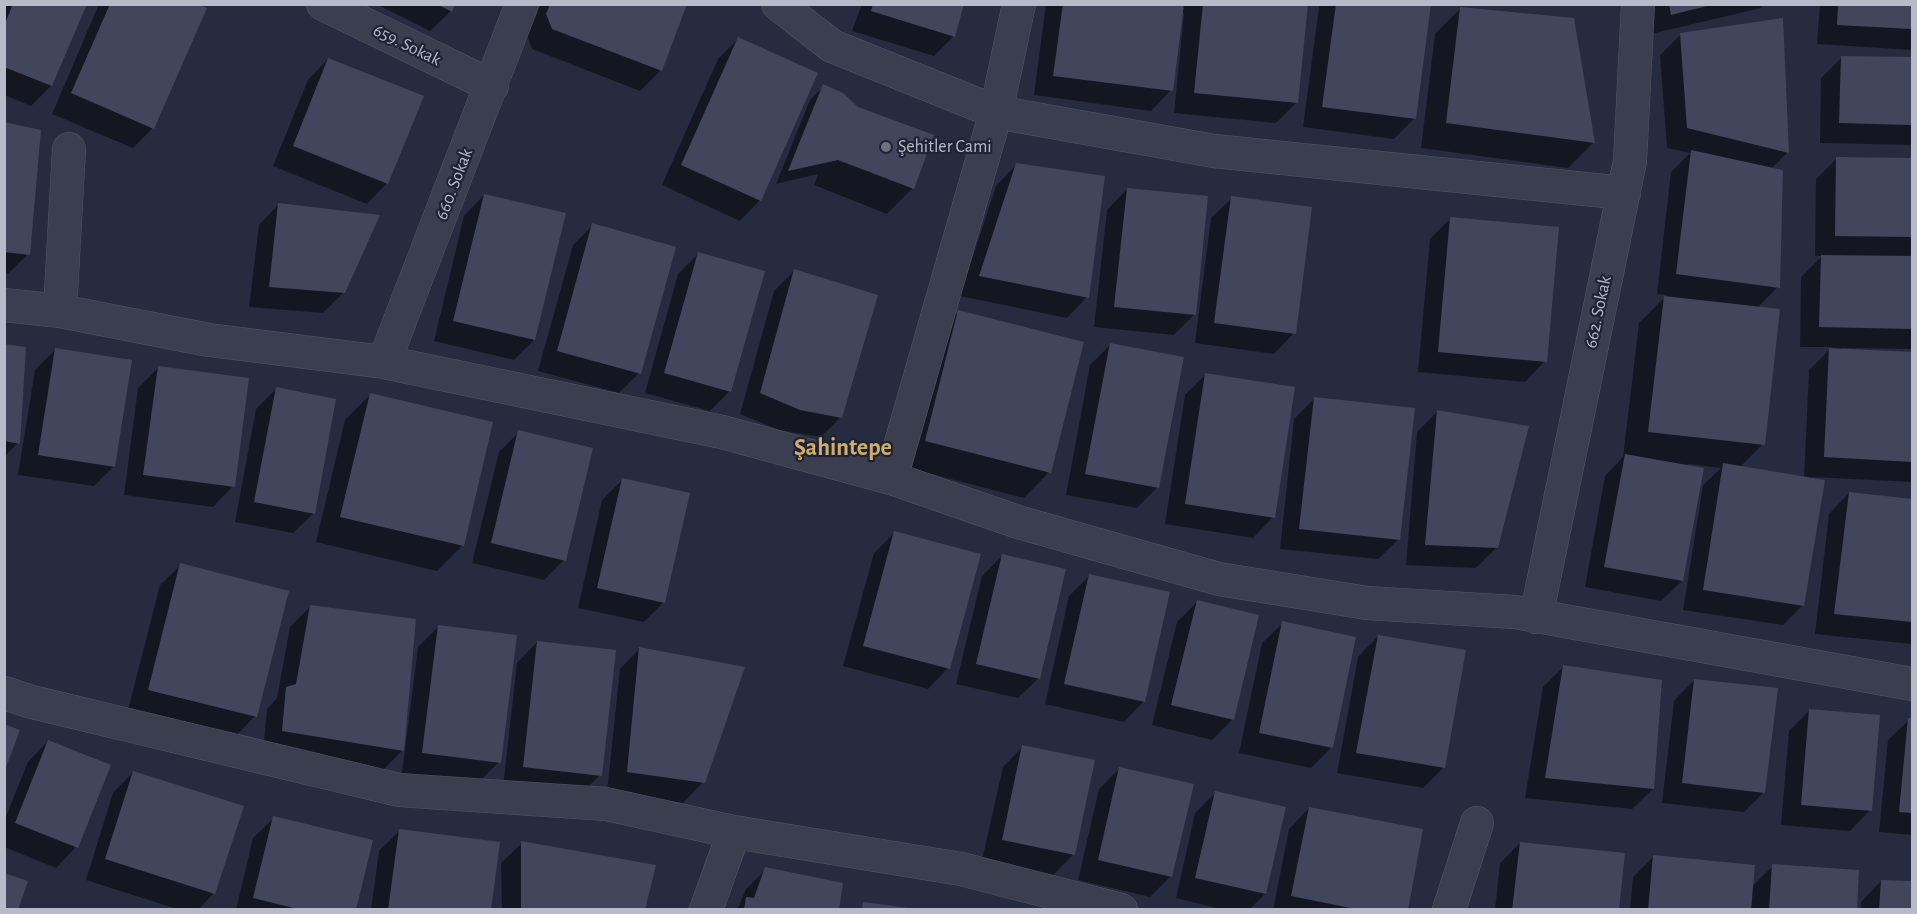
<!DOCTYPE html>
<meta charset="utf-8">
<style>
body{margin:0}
#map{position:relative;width:1917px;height:914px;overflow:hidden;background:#272b3f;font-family:"Alegreya Sans",sans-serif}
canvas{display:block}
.frame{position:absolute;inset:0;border:6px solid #b7bac9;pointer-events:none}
</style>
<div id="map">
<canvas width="1917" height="914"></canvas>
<div class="frame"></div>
</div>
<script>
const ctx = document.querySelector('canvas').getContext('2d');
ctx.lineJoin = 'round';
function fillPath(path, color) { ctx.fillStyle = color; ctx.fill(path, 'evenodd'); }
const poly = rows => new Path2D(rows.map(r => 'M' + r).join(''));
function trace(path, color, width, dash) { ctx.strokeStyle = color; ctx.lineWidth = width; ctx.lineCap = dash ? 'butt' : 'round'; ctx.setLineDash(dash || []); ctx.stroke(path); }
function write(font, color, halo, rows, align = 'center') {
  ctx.font = font + ' "Alegreya Sans",sans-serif'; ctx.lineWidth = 4.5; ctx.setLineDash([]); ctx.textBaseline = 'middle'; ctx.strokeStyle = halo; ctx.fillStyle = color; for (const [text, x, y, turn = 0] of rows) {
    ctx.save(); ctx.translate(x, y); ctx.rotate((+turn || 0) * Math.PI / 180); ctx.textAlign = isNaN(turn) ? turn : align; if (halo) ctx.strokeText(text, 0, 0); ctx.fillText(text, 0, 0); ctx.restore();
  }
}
const shadow = poly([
 [4,4,85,4,51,86,31,106,4,95],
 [99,4,194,4,153,128,133,148,52,114],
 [376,4,454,4,451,11,430,31],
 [540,4,686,4,661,70,640,91,532,49,527,35],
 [862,4,962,4,954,36,934,56,852,31],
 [1046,4,1306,4,1297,102,1276,123,1174,113,1184,13,1181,12,1171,90,1151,111,1034,95],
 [1321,4,1430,4,1415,118,1394,139,1303,127,1319,7],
 [1644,4,1765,4,1761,8,1651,34],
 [1820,4,1912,4,1912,50,1817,44],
 [1460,9,1573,20,1593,143,1568,168,1421,148,1435,34],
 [1681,34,1788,152,1771,169,1778,287,1757,308,1763,444,1739,468,1804,478,1809,370,1832,347,1800,347,1801,277,1822,256,1815,256,1816,179,1836,159,1912,159,1912,349,1842,348,1842,350,1912,354,1912,482,1812,477,1803,605,1783,625,1683,610,1703,485,1721,468,1688,464,1682,581,1661,601,1585,587,1605,476,1623,457,1639,323,1667,295,1657,294,1671,172,1690,153,1667,148,1660,55],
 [738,39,760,200,740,221,662,185,718,59],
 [1842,57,1912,59,1912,145,1820,143,1821,78],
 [328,59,387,183,367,204,273,166,308,80],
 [824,86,913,188,887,214,814,185,818,174,776,184,810,100],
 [4,123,28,254,8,274,4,274],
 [1016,165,1087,297,1067,318,960,296,996,186],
 [1127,189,1194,315,1174,335,1094,327,1107,210],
 [484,195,534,340,514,360,434,341,464,216],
 [1232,198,1294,333,1274,354,1195,343,1211,218],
 [279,204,344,292,323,313,249,307,259,225],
 [1450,219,1545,361,1525,382,1418,372,1430,239],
 [593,225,639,373,619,393,538,371,573,245],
 [699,253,730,391,710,411,645,393,678,274],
 [795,270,841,417,821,437,779,430,740,414,774,291],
 [959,311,1049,472,1024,498,900,466,933,337],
 [4,345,18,443,4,457],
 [1110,345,1158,487,1137,508,1066,495,1090,365],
 [55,350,114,466,94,486,18,475,35,370],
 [158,368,233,486,213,507,124,495,138,388],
 [1205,375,1273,517,1253,538,1165,524,1185,395],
 [276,389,314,513,293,533,235,522,256,409],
 [370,395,462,546,437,571,316,542,345,420],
 [1314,399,1399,539,1378,559,1280,549,1294,419],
 [1437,412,1497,547,1476,568,1406,565,1417,432],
 [519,432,564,560,544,580,472,563,499,452],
 [622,480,664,602,644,622,578,608,602,500],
 [1849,493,1912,500,1912,644,1815,634,1829,514],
 [895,532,948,668,928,689,843,666,874,553],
 [1002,556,1039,678,1018,698,956,684,982,576],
 [181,565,255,716,235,737,128,710,160,585],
 [1090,575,1144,701,1124,722,1045,704,1069,596],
 [1197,602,1232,720,1212,740,1152,725,1177,622],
 [310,607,402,751,382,771,263,751,267,709,277,698,290,627],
 [1283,623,1332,747,1311,768,1239,753,1262,643],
 [438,627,499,762,479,782,402,773,418,647],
 [1378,636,1443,768,1423,788,1337,773,1358,657],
 [537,642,600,775,580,795,503,787,517,663],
 [640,648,703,782,683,803,607,792,620,669],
 [1564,666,1653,789,1632,809,1525,798,1543,687],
 [1694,680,1764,792,1744,812,1662,803,1674,701],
 [1809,711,1870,810,1850,831,1781,825,1789,731],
 [1909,720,1912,720,1912,835,1879,832,1888,740],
 [48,741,109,766,76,847,56,868,4,847,4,821,28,762],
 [1023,746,1073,855,1053,875,982,860,1003,767],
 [1120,768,1171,876,1150,897,1078,880,1099,789],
 [133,772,214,893,198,910,180,910,86,880,113,793],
 [1215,793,1265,894,1249,910,1224,910,1176,898,1195,813],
 [1309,808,1406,910,1273,910,1289,829],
 [274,818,355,910,236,910,253,838],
 [399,831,490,910,371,910,379,851],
 [522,843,643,910,502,910,501,863],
 [1520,843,1617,910,1495,910,1500,863],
 [1653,857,1751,887,1773,866,1855,910,1630,910,1633,877],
 [766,869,838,910,736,910,739,906,746,889],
 [1881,881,1912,883,1912,910,1861,910,1861,902]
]);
const building = poly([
 [13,4,87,4,52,86,4,67,4,26],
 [110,4,197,4,207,8,154,129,71,93],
 [437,4,455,4,452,12],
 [550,4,687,4,662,71,552,29,546,14],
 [873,4,964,4,955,37,871,11],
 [1063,4,1184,4,1173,91,1053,76],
 [1203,4,1308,4,1298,103,1194,93],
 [1336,4,1431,4,1416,119,1322,107],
 [1669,4,1711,4,1711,5,1671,15],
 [1838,4,1912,4,1912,29,1837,25],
 [1460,7,1574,18,1595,143,1446,123],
 [1783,18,1789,153,1687,128,1680,33],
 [738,37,818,73,761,201,681,165],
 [1841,56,1912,57,1912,125,1839,123],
 [328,58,424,96,388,184,293,146],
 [823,84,843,93,858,107,934,135,914,189,838,160,788,171],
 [4,122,41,130,30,255,4,252],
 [1691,150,1783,170,1780,288,1676,274],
 [1836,157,1912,158,1912,237,1835,236],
 [1016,163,1105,176,1089,298,979,276],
 [1127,188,1208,196,1196,315,1114,307],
 [484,194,566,213,535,340,453,321],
 [1231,196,1312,207,1296,334,1214,323],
 [278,203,380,215,345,293,269,287],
 [1450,217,1559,227,1547,362,1438,352],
 [592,223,676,247,641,374,557,351],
 [698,252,765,271,731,392,664,373],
 [1821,255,1912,256,1912,329,1819,327],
 [794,269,878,295,842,418,800,410,760,393],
 [1664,296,1780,309,1765,445,1648,432],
 [958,310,1084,342,1051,473,925,441],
 [1110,343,1184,357,1159,488,1085,474],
 [4,344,26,347,20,444,4,441],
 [55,348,132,360,115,467,38,455],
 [1829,348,1912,352,1912,462,1824,457],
 [158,366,249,378,235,487,143,475],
 [1205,373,1295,387,1275,518,1185,504],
 [276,387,336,399,315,514,254,502],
 [370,393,493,422,464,546,340,517],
 [1314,397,1415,408,1400,540,1299,529],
 [1437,410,1529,426,1498,548,1425,545],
 [518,430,593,448,566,561,491,543],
 [1625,454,1704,468,1683,581,1604,567],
 [1723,463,1825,480,1804,606,1703,590],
 [622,478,690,493,665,603,597,588],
 [1849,492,1912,499,1912,622,1834,614],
 [894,531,981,554,950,669,863,646],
 [1002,554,1066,569,1040,679,976,664],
 [180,563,289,591,257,717,148,690],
 [1089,574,1170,592,1145,702,1064,684],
 [1197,600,1259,615,1234,720,1171,705],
 [310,605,416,619,404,751,282,731,286,687,296,684],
 [1282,621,1356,637,1333,748,1259,733],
 [438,625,517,635,501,763,422,753],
 [1378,635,1466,650,1445,768,1356,753],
 [537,641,616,650,602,776,523,767],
 [639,647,745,667,705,783,627,772],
 [1563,665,1662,680,1654,789,1545,778],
 [1694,679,1778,688,1765,793,1682,783],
 [1809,709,1880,715,1872,811,1801,805],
 [1908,718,1912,718,1912,813,1899,812],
 [4,724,20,730,5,770,4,770],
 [48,740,111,765,78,848,15,823],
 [1022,745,1095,760,1075,855,1002,840],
 [1119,767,1194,784,1172,877,1098,860],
 [133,771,244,806,215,894,105,859],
 [1215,791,1286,807,1266,894,1195,878],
 [1309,807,1423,829,1408,910,1360,910,1291,896],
 [273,816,373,840,356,910,302,910,253,898],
 [399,829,500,842,491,910,388,910],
 [521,841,656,865,645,910,521,910],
 [1520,842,1625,853,1619,910,1512,910],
 [1653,855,1755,865,1751,910,1648,910],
 [1772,864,1859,870,1857,910,1769,910],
 [765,867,843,883,839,910,744,910,746,897,754,898],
 [4,873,28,881,18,910,4,910],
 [1881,880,1912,881,1912,910,1879,910],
 [863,902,908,908,908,910,862,910]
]);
const minor = poly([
 [323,4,492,86],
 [778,4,832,46,996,112,1214,151,1624,193],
 [4,305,60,311,209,340,384,362,722,432,891,478,1018,522,1219,579,1367,603,1515,612,1912,684],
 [60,311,69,149],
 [384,362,522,4],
 [891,478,996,112,1019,4],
 [1536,617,1630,161,1638,4],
 [4,693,32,702,399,790,606,804,734,832,961,869,1121,910],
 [706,910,734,832],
 [1449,910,1477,823]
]);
const markers = [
 [886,147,6,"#6b7280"]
];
const streetNames = [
 ["659. Sokak",407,45,26],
 ["660. Sokak",454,184,-69],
 ["662. Sokak",1598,312,-78]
];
const poiNames = [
 ["Şehitler Cami",898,147]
];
const districtNames = [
 ["Şahintepe",843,448]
];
fillPath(shadow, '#0007');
fillPath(building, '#41465c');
trace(minor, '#535666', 34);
trace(minor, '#3b3e4f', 33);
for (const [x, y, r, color] of markers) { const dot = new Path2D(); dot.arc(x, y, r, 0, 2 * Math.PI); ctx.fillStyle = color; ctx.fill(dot); trace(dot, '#202334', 2); }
write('18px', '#b7bac9', '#202334', streetNames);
write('18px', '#b7bac9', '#202334', poiNames, 'left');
write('bold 24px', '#cfae6c', '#202334', districtNames);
</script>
